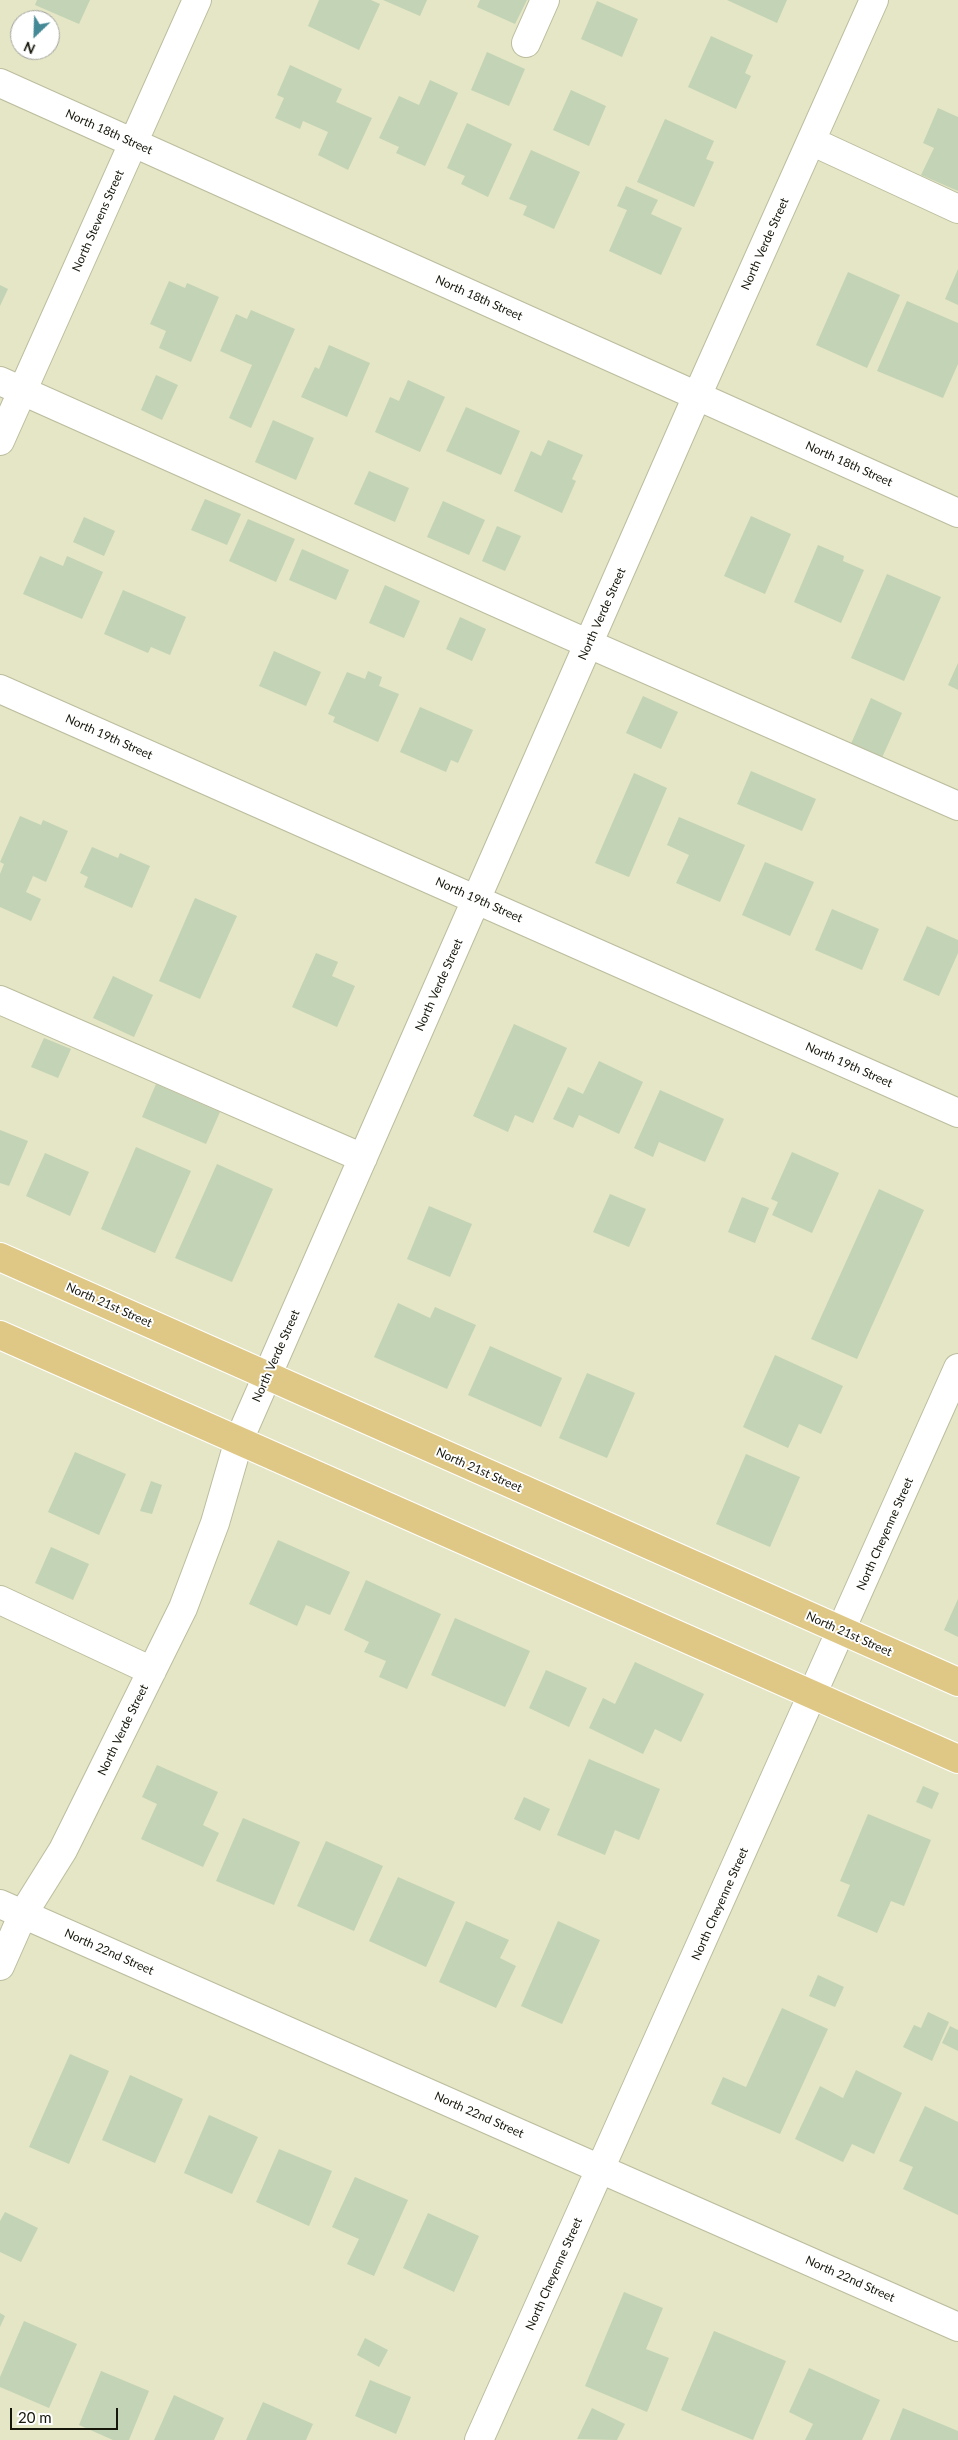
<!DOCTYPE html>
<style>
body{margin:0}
#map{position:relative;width:958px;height:2440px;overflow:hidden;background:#e4e6c5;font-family:Lato,sans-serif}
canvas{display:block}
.north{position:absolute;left:10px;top:10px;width:50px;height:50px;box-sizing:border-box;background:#fff;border:1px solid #a2a29d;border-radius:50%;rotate:204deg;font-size:14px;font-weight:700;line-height:20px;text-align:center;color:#16160b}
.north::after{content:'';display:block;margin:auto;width:18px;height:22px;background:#458997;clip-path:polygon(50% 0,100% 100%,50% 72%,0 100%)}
.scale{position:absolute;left:10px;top:2408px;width:108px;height:22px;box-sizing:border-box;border:2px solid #16160b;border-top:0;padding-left:6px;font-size:15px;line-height:18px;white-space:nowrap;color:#16160b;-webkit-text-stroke:4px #fff;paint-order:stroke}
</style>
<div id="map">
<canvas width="958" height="2440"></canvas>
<div class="north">N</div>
<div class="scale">20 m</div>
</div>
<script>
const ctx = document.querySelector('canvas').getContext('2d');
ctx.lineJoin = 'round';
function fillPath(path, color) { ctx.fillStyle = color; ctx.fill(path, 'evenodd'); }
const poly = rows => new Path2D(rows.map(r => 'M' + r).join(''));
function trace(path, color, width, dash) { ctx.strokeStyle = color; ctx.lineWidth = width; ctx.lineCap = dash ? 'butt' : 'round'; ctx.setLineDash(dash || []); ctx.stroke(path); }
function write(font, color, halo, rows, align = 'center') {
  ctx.font = font + ' Lato,sans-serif'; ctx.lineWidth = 4; ctx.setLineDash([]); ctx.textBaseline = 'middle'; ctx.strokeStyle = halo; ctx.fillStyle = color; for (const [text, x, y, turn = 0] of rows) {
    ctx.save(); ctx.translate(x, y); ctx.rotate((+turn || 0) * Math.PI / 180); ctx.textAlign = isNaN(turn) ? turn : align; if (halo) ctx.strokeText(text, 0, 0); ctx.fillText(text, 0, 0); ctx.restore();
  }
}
const building = poly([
 [37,0,90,0,79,24,35,5],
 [319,0,371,0,380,4,359,50,308,26],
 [383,0,427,0,420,16],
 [480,0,527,0,515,24,477,7],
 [727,0,787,0,777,23],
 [597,1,638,19,622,57,581,39],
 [711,36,753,55,745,73,751,76,736,109,688,87],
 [487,52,525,69,509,106,471,90],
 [290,65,342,89,336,102,372,118,348,170,318,155,328,132,303,121,300,129,275,118,284,98,277,95],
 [430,80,458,93,425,166,396,153,399,147,379,138,399,96,419,105],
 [571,90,606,106,589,146,553,130],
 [938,108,958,117,958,191,921,175,934,148,923,143],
 [665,119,714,141,706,159,714,162,694,207,637,182],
 [467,123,512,144,488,197,461,184,465,176,447,168],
 [531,150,580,172,554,229,523,215,527,206,509,199],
 [626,186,658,200,651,214,682,228,661,275,609,251,627,210,617,206],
 [958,269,958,305,945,299],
 [848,272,900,295,867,368,816,345],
 [169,281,185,288,187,283,219,297,191,362,159,348,166,331,150,324],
 [0,285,8,289,0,306],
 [907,301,958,323,958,364,943,398,877,371],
 [251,310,295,329,251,428,229,418,252,365,220,351,236,314,247,319],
 [329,345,370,363,347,417,301,397,315,367,319,369],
 [156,375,178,385,162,420,141,410],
 [408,380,445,397,420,452,375,432,390,397,399,401],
 [466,407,520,431,501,475,446,451],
 [273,420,314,438,296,480,255,462],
 [548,440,583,455,572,479,576,481,562,513,514,491,531,451,541,456],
 [369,471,409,488,395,522,354,504],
 [205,499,241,514,227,545,191,530],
 [443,501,485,520,469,555,427,537],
 [751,516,791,534,765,594,724,576],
 [84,517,115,531,104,556,73,542],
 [248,519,295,539,276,582,229,561],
 [497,526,521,536,505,571,482,561],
 [818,545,844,556,843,561,864,570,841,623,794,602],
 [302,549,349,570,336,600,289,580],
 [40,556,63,566,67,556,103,572,82,619,23,594],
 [887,574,941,597,904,681,851,658],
 [385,585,420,601,404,638,369,623],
 [123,590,186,617,170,655,151,647,148,653,104,634],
 [460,617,486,629,472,661,446,649],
 [274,651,321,672,306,706,259,686],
 [958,663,958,690,948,685],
 [368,671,382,677,379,686,399,694,378,742,333,722,335,717,328,714,347,672,365,679],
 [643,696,678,712,661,749,626,733],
 [871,698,902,713,881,760,850,746],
 [420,707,473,730,458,763,451,760,446,772,400,752],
 [751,771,816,799,802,831,737,804],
 [634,773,667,788,629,877,595,863],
 [20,816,41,825,43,820,68,831,46,882,33,876,26,892,41,899,31,921,0,907,0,874,4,864,0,862],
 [679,817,745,845,720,902,676,883,689,855,667,845],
 [92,847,118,858,120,853,150,866,132,908,84,887,88,877,80,873],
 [765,862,814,882,790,936,742,915],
 [195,898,237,916,200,999,159,981],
 [832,909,879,929,862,970,815,950],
 [927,926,958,940,958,953,939,996,903,980],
 [316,953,338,962,332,976,355,986,337,1027,292,1007],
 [113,976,153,995,134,1037,93,1018],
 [514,1024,567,1048,533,1123,515,1115,508,1132,473,1116],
 [44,1038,71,1049,58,1078,31,1067],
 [599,1061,643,1082,619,1134,579,1115,573,1128,553,1119,568,1087,583,1094],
 [156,1084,220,1112,206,1144,142,1117],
 [660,1090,724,1119,705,1162,659,1142,653,1157,634,1148],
 [0,1130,28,1141,9,1186,0,1183],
 [136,1147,191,1171,155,1253,101,1229],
 [792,1152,839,1173,812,1233,772,1215,778,1202,771,1199],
 [45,1153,89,1172,70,1216,26,1196],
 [217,1164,273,1189,232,1282,175,1258],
 [879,1189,924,1210,857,1359,811,1339],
 [610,1194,646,1209,629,1247,593,1232],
 [742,1197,769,1208,755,1243,728,1232],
 [429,1206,472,1224,450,1277,407,1259],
 [398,1303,430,1318,435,1307,476,1325,447,1389,374,1357],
 [490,1346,562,1378,541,1427,468,1395],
 [775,1355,843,1386,821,1434,799,1424,788,1448,743,1427],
 [587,1373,635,1393,607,1458,559,1438],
 [75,1452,126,1474,99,1535,48,1512],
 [746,1454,800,1477,770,1547,716,1524],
 [151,1481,162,1485,152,1514,140,1511],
 [278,1540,350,1572,330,1615,306,1605,297,1626,249,1604],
 [51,1547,89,1564,73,1600,35,1583],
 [366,1580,441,1614,407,1689,379,1677,386,1661,364,1652,369,1642,344,1630],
 [958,1599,958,1637,944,1630],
 [455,1618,530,1651,505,1707,431,1675],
 [635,1662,704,1694,681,1742,655,1729,643,1754,589,1728,603,1698,615,1704],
 [546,1670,587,1688,569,1727,529,1708],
 [589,1759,660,1789,639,1840,615,1830,605,1855,557,1835],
 [157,1765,218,1792,203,1825,219,1833,203,1867,141,1839,157,1804,142,1797],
 [923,1786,939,1793,932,1809,916,1802],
 [524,1797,550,1809,540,1831,514,1819],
 [868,1814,931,1840,904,1906,891,1901,877,1933,837,1916,850,1885,840,1881],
 [243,1818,300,1842,274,1905,216,1881],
 [326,1841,383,1866,354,1931,297,1906],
 [398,1877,455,1902,426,1967,369,1941],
 [466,1921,509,1940,500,1958,516,1966,496,2008,439,1982],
 [558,1921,600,1940,562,2024,521,2006],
 [818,1975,844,1987,835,2007,809,1996],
 [782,2008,828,2029,780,2134,711,2104,723,2077,746,2087],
 [928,2012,949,2022,932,2061,903,2047,914,2025,921,2028],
 [950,2026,958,2030,958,2051,942,2043],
 [70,2054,109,2071,69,2164,29,2147],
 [856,2070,902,2093,874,2154,852,2144,843,2162,795,2139,820,2086,843,2098],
 [130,2075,183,2099,155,2163,102,2140],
 [925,2106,958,2122,958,2215,903,2189,913,2167,899,2161],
 [209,2115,258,2137,232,2194,184,2173],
 [279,2149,332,2171,309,2226,256,2202],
 [355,2177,408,2200,374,2276,347,2264,359,2239,332,2227],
 [5,2212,38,2228,21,2262,0,2252,0,2221],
 [428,2213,479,2236,454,2292,403,2268],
 [624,2292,663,2308,646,2349,669,2358,647,2412,585,2386],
 [0,2313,5,2316,0,2327],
 [24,2321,77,2344,49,2408,0,2387,0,2377],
 [714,2331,786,2361,753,2440,681,2410],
 [365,2338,388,2350,379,2367,357,2355],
 [809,2368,880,2400,862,2440,805,2440,813,2424,789,2412],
 [101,2371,149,2391,129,2440,113,2440,79,2425],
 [370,2380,411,2397,396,2434,355,2416],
 [174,2395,224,2418,214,2440,154,2440],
 [263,2402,313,2424,306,2440,246,2440],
 [592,2408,625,2424,617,2440,577,2439],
 [903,2408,958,2431,958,2440,890,2440]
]);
const minor = poly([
 [526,43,545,0],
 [0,83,958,513],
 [811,141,958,209],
 [0,381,589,644,958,806],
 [0,441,197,0],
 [0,689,958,1113],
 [0,1000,363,1158],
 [0,1600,152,1671],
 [0,1904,958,2327],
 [0,1966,23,1914,63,1850,183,1608,215,1523,239,1440,697,396,874,0],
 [479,2440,958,1368]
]);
const major = poly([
 [0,1257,958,1682],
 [0,1335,958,1759]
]);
const streetNames = [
 ["North 18th Street",109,132,24],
 ["North Stevens Street",98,221,-66],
 ["North Verde Street",765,244,-66],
 ["North 18th Street",479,298,24],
 ["North 18th Street",849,464,24],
 ["North Verde Street",602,614,-66],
 ["North 19th Street",109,737,24],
 ["North 19th Street",479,900,24],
 ["North Verde Street",439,985,-66],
 ["North 19th Street",849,1065,24],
 ["North 21st Street",109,1305,24],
 ["North Verde Street",276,1356,-66],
 ["North 21st Street",479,1470,24],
 ["North Cheyenne Street",885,1534,-66],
 ["North 21st Street",849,1634,24],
 ["North Verde Street",123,1730,-64],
 ["North Cheyenne Street",720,1904,-66],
 ["North 22nd Street",109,1952,24],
 ["North 22nd Street",479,2115,24],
 ["North Cheyenne Street",554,2274,-66],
 ["North 22nd Street",850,2279,24]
];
fillPath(building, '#c3d3b6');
trace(minor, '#bcbd9e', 30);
trace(major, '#fff', 30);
trace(minor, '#fff', 28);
trace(major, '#dfc785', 28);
write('12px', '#16160b', '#fff', streetNames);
</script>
